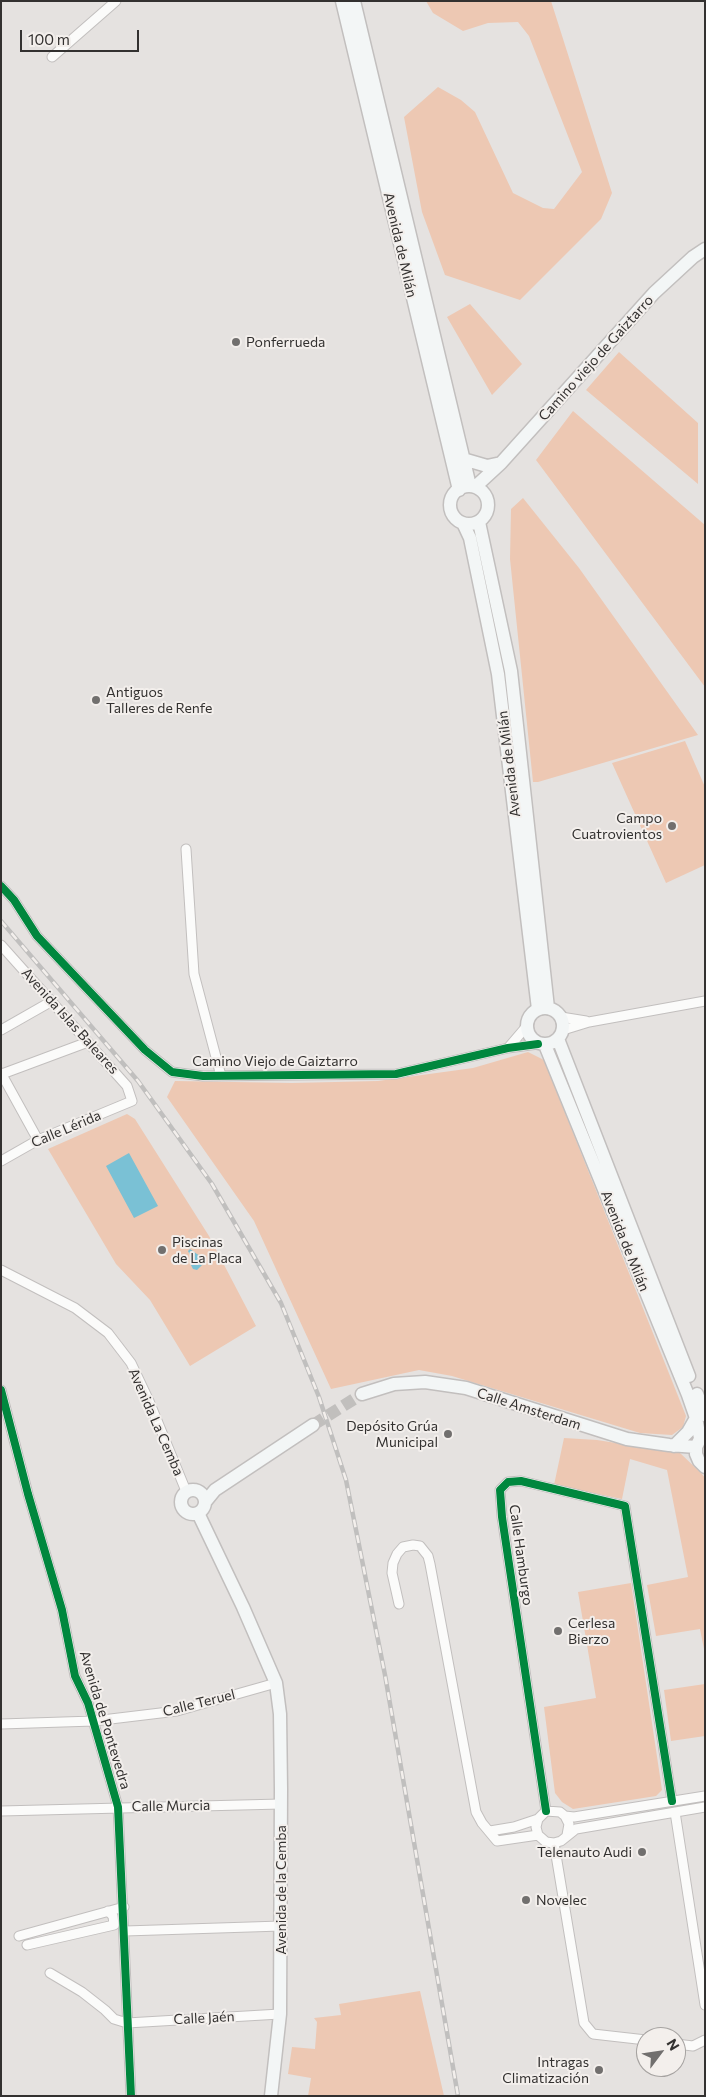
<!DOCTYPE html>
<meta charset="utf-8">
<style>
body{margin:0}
#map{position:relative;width:706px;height:2097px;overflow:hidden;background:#e5e2e0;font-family:Commissioner,sans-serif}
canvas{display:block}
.frame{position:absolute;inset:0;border:2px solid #333130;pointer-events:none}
.north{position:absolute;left:636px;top:2027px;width:50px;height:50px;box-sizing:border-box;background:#f3efec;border:1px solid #a6a3a1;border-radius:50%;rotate:59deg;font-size:14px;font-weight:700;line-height:20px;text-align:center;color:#333130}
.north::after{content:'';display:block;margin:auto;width:18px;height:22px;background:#716f6e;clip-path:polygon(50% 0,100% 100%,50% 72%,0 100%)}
.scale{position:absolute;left:20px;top:30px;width:119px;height:22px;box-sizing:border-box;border:2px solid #333130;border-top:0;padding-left:6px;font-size:15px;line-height:18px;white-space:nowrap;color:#333130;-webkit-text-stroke:4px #f3efec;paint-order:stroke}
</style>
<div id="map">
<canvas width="706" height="2097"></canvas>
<div class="frame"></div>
<div class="north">N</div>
<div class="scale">100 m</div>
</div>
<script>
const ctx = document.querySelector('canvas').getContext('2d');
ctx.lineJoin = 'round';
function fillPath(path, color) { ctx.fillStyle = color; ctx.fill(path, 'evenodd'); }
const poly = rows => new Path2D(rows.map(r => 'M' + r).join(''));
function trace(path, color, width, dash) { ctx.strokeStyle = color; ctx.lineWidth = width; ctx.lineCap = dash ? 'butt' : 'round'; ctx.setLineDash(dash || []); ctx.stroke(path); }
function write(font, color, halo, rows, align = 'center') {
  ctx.font = font + ' Commissioner,sans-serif'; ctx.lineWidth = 4; ctx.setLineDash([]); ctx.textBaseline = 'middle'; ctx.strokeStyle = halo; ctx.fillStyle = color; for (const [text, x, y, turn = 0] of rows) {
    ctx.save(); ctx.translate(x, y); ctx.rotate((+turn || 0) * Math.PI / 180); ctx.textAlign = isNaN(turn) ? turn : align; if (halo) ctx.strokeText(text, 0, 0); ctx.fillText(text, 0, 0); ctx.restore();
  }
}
const green = poly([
 [426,1,551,1,612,193,601,219,520,300,445,275,422,212,404,117,438,87,461,100,475,112,513,193,543,208,554,209,582,172,529,36,518,22,488,23,463,31,433,13],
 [470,304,522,364,492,395,447,317],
 [619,352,698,423,698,484,586,390],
 [573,411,705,525,705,687,536,460],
 [523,498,579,568,698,735,538,782,533,782,510,559,511,509],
 [685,741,705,787,705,865,666,883,612,763],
 [528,1052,544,1060,686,1416,683,1427,672,1435,640,1433,452,1376,419,1370,331,1389,254,1221,167,1097,175,1081,292,1083,378,1081,473,1068],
 [127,1114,135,1119,209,1236,256,1326,190,1366,150,1300,116,1264,48,1149],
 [564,1438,597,1440,680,1453,702,1474,705,1478,705,1654,700,1629,656,1636,647,1585,688,1577,667,1470,630,1459,622,1499,554,1485],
 [631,1583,662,1790,656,1796,573,1809,562,1802,555,1793,544,1707,596,1698,578,1592],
 [705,1684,705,1736,671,1741,664,1690],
 [420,1991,444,2096,308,2096,311,2078,288,2074,292,2047,315,2049,317,2022,314,2018,341,2015,339,2004]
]);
const water = poly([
 [129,1153,158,1206,134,1218,106,1166],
 [190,1249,204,1259,203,1264,197,1270,193,1269,190,1263,190,1255,188,1251]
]);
const secondaryTunnel = poly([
 [313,1425,362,1394]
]);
const street = poly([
 [52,57,116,1],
 [186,849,194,974,221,1076],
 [1,886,14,900,37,936,145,1050,172,1072,203,1076,396,1074,508,1048,538,1044],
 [1,945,127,1086,132,1101,38,1140,1,1161],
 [561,1017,586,1021],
 [1,1030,52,1001],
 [563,1030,589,1022,705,1001],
 [508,1048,526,1027],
 [1,1073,38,1140],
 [2,1074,88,1042],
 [1,1270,75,1308,108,1333,131,1363,149,1401,186,1491],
 [1,1390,28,1494,62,1610,75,1676,88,1703,118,1807,131,2096],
 [399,1604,392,1573,393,1563,397,1554,403,1547,413,1545,420,1546,428,1556,430,1564,476,1812,482,1823,497,1841,538,1835],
 [1,1724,94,1721,177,1711,276,1683],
 [1,1811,281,1804],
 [546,1811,502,1517,500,1490,508,1482,521,1481,625,1506,672,1801],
 [675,1812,705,2005],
 [565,1816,574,1817,705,1796],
 [490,1831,514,1827,538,1819],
 [567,1835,569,1824,565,1816,560,1812,546,1811,538,1819,536,1827,538,1835,546,1842,554,1843,561,1841,576,1829,705,1807],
 [554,1843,584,2023,593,2034,646,2040],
 [125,1931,281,1926],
 [19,1936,124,1907],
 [27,1945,114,1925,113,1916,108,1911],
 [50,1973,82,1992,105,2010,114,2019,127,2023,280,2014],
 [676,2044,693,2046,705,2040]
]);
const secondary = poly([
 [342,1,459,490],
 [354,1,470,486],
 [463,459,487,466,501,463],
 '450 505a19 19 0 1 1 38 0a19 19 0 1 1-38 0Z',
 [475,487,501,463,654,293,693,257,705,249],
 [479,522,511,671,548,1008],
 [463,523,470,538,498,674,538,1009],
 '527 1026a18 18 0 1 1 36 0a18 18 0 1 1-36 0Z',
 [558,1039,689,1376],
 [545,1045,688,1395,696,1418,700,1438],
 [362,1394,394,1384,425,1382,466,1388,627,1439,669,1445,696,1447],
 [697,1394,705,1415],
 [700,1439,696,1447,696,1454,699,1461,705,1467],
 [674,1446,688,1432,696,1418],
 '181 1502a12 12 0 1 1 24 0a12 12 0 1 1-24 0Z',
 [206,1501,215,1490,313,1425],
 [198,1513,243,1607,276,1683,280,1714,281,1789,280,2014,271,2096]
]);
const rail = poly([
 [1,921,138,1081,212,1184,281,1303,319,1397,346,1480,385,1675,458,2096]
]);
const cycleway = poly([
 [1,886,14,900,37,936,145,1050,172,1072,203,1076,396,1074,508,1048,538,1044],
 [1,1390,28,1494,62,1610,75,1676,88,1703,118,1807,131,2096],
 [546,1811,502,1517,500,1490,508,1482,521,1481,625,1506,672,1801]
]);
const markers = [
 [236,342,5,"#716f6e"],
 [96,700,5,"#716f6e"],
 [672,826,5,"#716f6e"],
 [162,1250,5,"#716f6e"],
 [448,1434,5,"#716f6e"],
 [558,1631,5,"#716f6e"],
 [642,1852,5,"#716f6e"],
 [526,1900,5,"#716f6e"],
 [599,2070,5,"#716f6e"]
];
const streetNames = [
 ["Avenida de Milán",400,245,77],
 ["Camino viejo de Gaiztarro",596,358,-48],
 ["Avenida de Milán",509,764,-97],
 ["Avenida Islas Baleares",70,1021,48],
 ["Camino Viejo de Gaiztarro",275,1061],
 ["Calle Lérida",66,1129,-23],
 ["Avenida de Milán",625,1241,68],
 ["Calle Amsterdam",529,1409,18],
 ["Avenida La Cemba",156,1422,66],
 ["Calle Hamburgo",521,1555,82],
 ["Calle Teruel",199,1703,-14],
 ["Avenida de Pontevedra",105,1720,73],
 ["Calle Murcia",171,1806,-1],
 ["Avenida de la Cemba",281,1890,-90],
 ["Calle Jaén",204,2018,-3]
];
const poiNames = [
 ["Ponferrueda",246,342],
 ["Antiguos",106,692],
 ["Talleres de Renfe",106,708],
 ["Campo",662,818,"right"],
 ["Cuatrovientos",662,834,"right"],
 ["Piscinas",172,1242],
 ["de La Placa",172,1258],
 ["Depósito Grúa",438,1426,"right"],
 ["Municipal",438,1442,"right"],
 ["Cerlesa",568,1623],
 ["Bierzo",568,1639],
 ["Telenauto Audi",632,1852,"right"],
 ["Novelec",536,1900],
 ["Intragas",589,2062,"right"],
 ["Climatización",589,2078,"right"]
];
fillPath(green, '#edc8b3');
fillPath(water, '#7ac1d5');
trace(secondaryTunnel, '#c1bfbd', 12, [12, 6]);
trace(street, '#c2bfbe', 11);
trace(secondary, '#c2bfbe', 15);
trace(street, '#fbfbfa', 9);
trace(secondary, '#f3f6f6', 12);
trace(rail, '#c0bfbe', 4.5);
trace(rail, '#f3efec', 2.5, [8]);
trace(cycleway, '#00873e', 8);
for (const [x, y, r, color] of markers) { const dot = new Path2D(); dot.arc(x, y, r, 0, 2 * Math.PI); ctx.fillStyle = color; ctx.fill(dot); trace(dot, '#f3efec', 2); }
write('14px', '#333130', '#f3efec', streetNames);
write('14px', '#333130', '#f3efec', poiNames, 'left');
</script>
